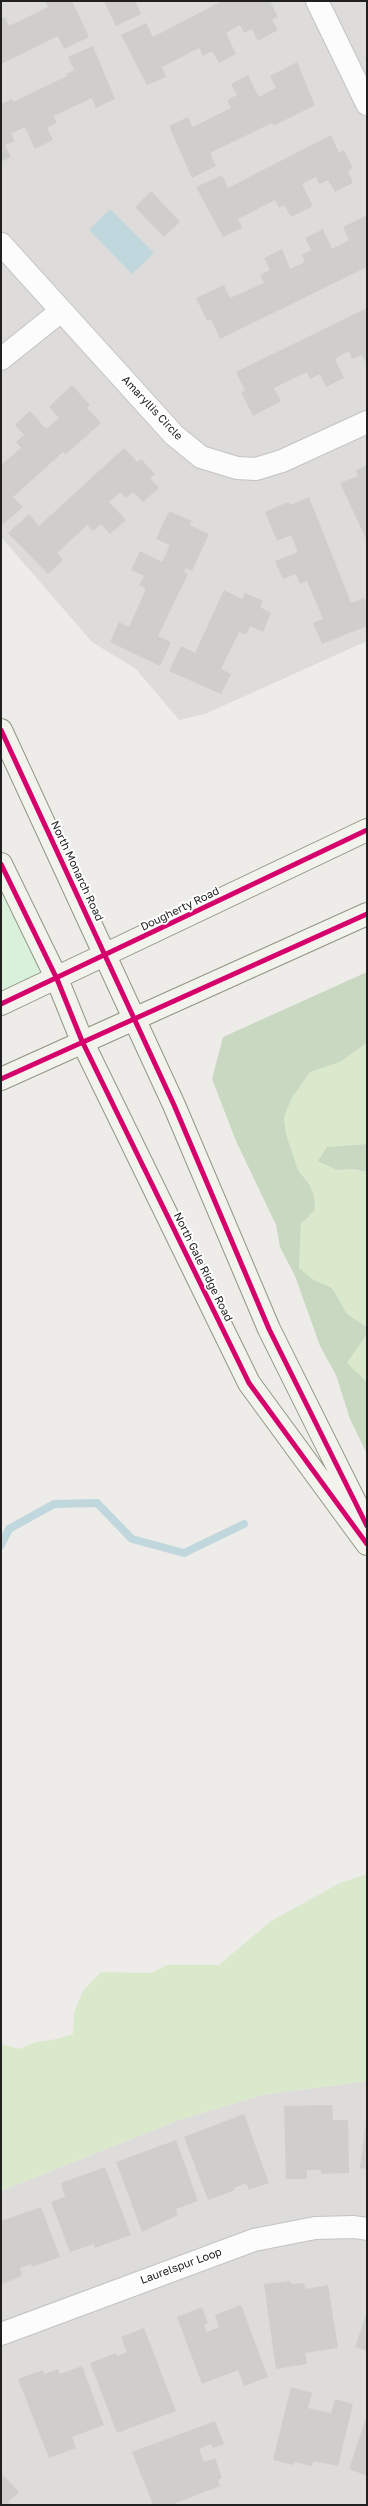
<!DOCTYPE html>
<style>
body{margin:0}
#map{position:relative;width:368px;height:2506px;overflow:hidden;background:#edece9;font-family:"Golos Text",sans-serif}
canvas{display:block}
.frame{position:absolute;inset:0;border:2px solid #202020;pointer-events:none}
</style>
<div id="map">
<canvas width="368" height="2506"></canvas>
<div class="frame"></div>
</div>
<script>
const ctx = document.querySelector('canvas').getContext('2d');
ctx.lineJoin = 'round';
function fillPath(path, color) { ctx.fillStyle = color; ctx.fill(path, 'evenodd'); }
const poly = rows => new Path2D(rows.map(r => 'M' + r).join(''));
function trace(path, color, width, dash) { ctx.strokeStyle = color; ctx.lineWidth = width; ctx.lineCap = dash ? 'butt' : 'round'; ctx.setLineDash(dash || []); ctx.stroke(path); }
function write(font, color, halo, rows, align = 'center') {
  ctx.font = font + ' "Golos Text",sans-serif'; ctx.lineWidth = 4; ctx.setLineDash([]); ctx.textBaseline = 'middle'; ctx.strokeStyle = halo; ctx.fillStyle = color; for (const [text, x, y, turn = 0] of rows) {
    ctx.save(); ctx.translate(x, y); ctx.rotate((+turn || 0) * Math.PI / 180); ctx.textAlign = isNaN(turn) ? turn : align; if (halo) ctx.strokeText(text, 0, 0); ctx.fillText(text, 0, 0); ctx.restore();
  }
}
const residential = poly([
 [1,1,367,1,367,641,205,714,179,720,136,669,92,642,1,537],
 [367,2081,367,2505,1,2505,1,2191,179,2120,262,2095]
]);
const grass = poly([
 [367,1043,367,1144,327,1147,337,1170,353,1169,367,1172,367,1327,347,1314,332,1289,314,1280,299,1268,301,1224,315,1210,309,1184,298,1170,286,1134,284,1117,292,1098,310,1072,340,1062],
 [367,1334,367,1382,347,1363],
 [367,1874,367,2081,262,2095,179,2120,1,2191,1,2044,19,2049,36,2042,57,2039,73,2034,74,2012,83,1991,101,1972,151,1973,167,1965,219,1965,271,1921,340,1883]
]);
const forest = poly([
 [367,972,367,1043,340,1062,310,1072,292,1098,284,1117,286,1134,298,1170,309,1184,314,1196,315,1210,301,1224,299,1268,314,1280,332,1288,347,1314,367,1327,367,1334,347,1363,367,1382,367,1454,350,1419,336,1375,320,1346,295,1276,280,1247,276,1225,236,1141,212,1079,223,1037],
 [367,1144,367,1172,353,1169,337,1170,318,1161,327,1147]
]);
const park = poly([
 [1,864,57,979,1,1004]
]);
const water = poly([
 [110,209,154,253,132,274,89,230]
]);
const stream = poly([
 [1,1545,9,1529,54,1504,97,1503,132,1539,184,1553,244,1524]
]);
const building = poly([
 [45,1,72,1,89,37,64,49,58,36,1,64,1,19,5,17,9,26,48,7],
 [104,1,135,1,141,14,116,26],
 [222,1,270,1,278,17,272,20,278,30,258,41,252,29,244,33,240,25,226,33,236,54,219,63,212,51,203,56,199,48,162,67,166,77,147,85,121,35,146,23,153,37],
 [93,46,115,99,96,108,92,98,54,116,57,123,47,128,53,140,35,149,25,127,11,134,15,141,5,145,11,157,1,162,1,104,12,99,13,102,67,76,66,74,74,70,68,57],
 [297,62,315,105,273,126,272,123,210,153,216,166,192,178,169,126,188,117,193,127,231,108,227,100,237,95,231,84,248,75,259,97,276,88,270,76],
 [331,135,339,153,344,150,353,168,348,171,353,183,335,192,328,180,319,184,316,177,302,184,313,206,291,217,284,205,279,208,275,200,238,219,242,228,223,237,196,187,222,175,228,188],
 [151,191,180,222,164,237,135,207],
 [367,215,367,267,220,339,211,319,207,321,196,298,224,285,230,298,264,283,260,275,270,270,264,258,282,249,290,269,305,262,302,255,311,250,305,238,323,229,332,249,349,240,343,227],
 [367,308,367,365,362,355,352,359,349,351,335,359,344,378,326,387,320,374,310,379,307,372,274,388,281,401,253,416,241,392,245,391,236,372],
 [72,385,90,405,87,408,101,423,66,454,63,452,13,497,23,507,2,525,1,465,21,448,16,442,24,435,15,425,30,411,46,429,59,418,49,407],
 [124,448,137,462,141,459,155,474,150,478,159,488,143,502,133,492,126,498,121,492,109,502,126,520,110,534,101,524,93,531,87,525,57,553,63,560,48,574,8,533,29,514,39,526],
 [367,465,367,541,340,483,358,476,356,470],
 [309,497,351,603,364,598,367,605,367,626,322,644,313,623,323,619,307,581,300,584,296,574,283,579,275,561,298,552,291,535,277,541,265,512,288,502,290,505],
 [169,511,192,521,190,525,209,534,192,571,186,568,184,572,188,574,158,636,171,642,160,666,110,642,119,622,129,627,146,589,139,585,144,576,131,570,140,551,162,562,170,545,156,539],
 [224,590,242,599,245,593,263,601,260,607,271,613,263,632,250,626,246,635,239,632,221,669,231,674,221,694,169,671,181,646,195,653],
 [332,2105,333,2120,348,2120,349,2173,321,2174,321,2170,307,2170,307,2179,286,2179,284,2106],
 [244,2114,269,2183,249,2190,246,2183,234,2188,235,2190,208,2200,184,2137],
 [366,2121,367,2121,367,2169,360,2168],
 [176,2140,198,2201,176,2209,178,2215,142,2232,116,2162],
 [105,2167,131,2235,95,2248,94,2244,70,2252,51,2202,65,2197,61,2183],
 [41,2207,60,2257,32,2267,31,2264,20,2268,22,2276,2,2284,1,2221],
 [290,2281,291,2284,304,2283,305,2289,328,2285,338,2348,305,2353,307,2364,276,2369,264,2284],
 [241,2305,268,2377,244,2386,238,2370,202,2384,177,2317,202,2307,208,2323,204,2325,207,2332,219,2327,215,2315],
 [367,2312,367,2351,355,2347],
 [144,2328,176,2411,117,2433,90,2363,116,2353,117,2356,127,2352,121,2337],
 [82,2366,104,2425,72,2437,76,2448,49,2458,18,2379,43,2370,44,2374,58,2369,60,2374],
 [291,2387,312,2393,308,2408,331,2413,335,2399,353,2404,338,2466,313,2461,312,2466,294,2462,293,2465,273,2460],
 [367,2415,367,2476,349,2469],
 [215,2421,224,2444,213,2448,211,2444,199,2449,204,2462,215,2458,222,2478,218,2480,220,2486,171,2505,153,2505,132,2452],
 [4,2476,19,2492,8,2502,11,2505,1,2505,1,2478]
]);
const street = poly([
 [317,1,367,104],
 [1,244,174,435,201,457,237,468,256,469,282,461,367,422],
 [1,359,61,311],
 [1,2334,254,2240,315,2228,354,2227,367,2229]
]);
const secondary = poly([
 [1,730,174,1105,269,1329,367,1526],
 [1,864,57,979,82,1041,249,1383,367,1544],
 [1,1004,367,830],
 [1,1079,367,914]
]);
const cycleway = poly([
 [1,730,174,1105,269,1329,367,1526],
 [1,864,57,979,82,1041,249,1383,367,1544],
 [1,1004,367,830],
 [1,1079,367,914]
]);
const streetNames = [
 ["Amaryllis Circle",152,408,47],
 ["North Monarch Road",77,871,65],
 ["Dougherty Road",180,909,-26],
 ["North Gale Ridge Road",203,1267,64],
 ["Laurelspur Loop",181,2266,-20]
];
fillPath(residential, '#dddcda');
fillPath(grass, '#dae8cb');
fillPath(forest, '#c9d9c1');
fillPath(park, '#d9f0da');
fillPath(water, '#c0d7dd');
trace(stream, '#c0d7dd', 8);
fillPath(building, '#d0cecc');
trace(street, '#c3c3c1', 24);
trace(secondary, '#949682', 24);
trace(street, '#fcfcfc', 22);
trace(secondary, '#f2f3ec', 22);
trace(cycleway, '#d6006c', 5);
write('11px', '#202020', '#fff', streetNames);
</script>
